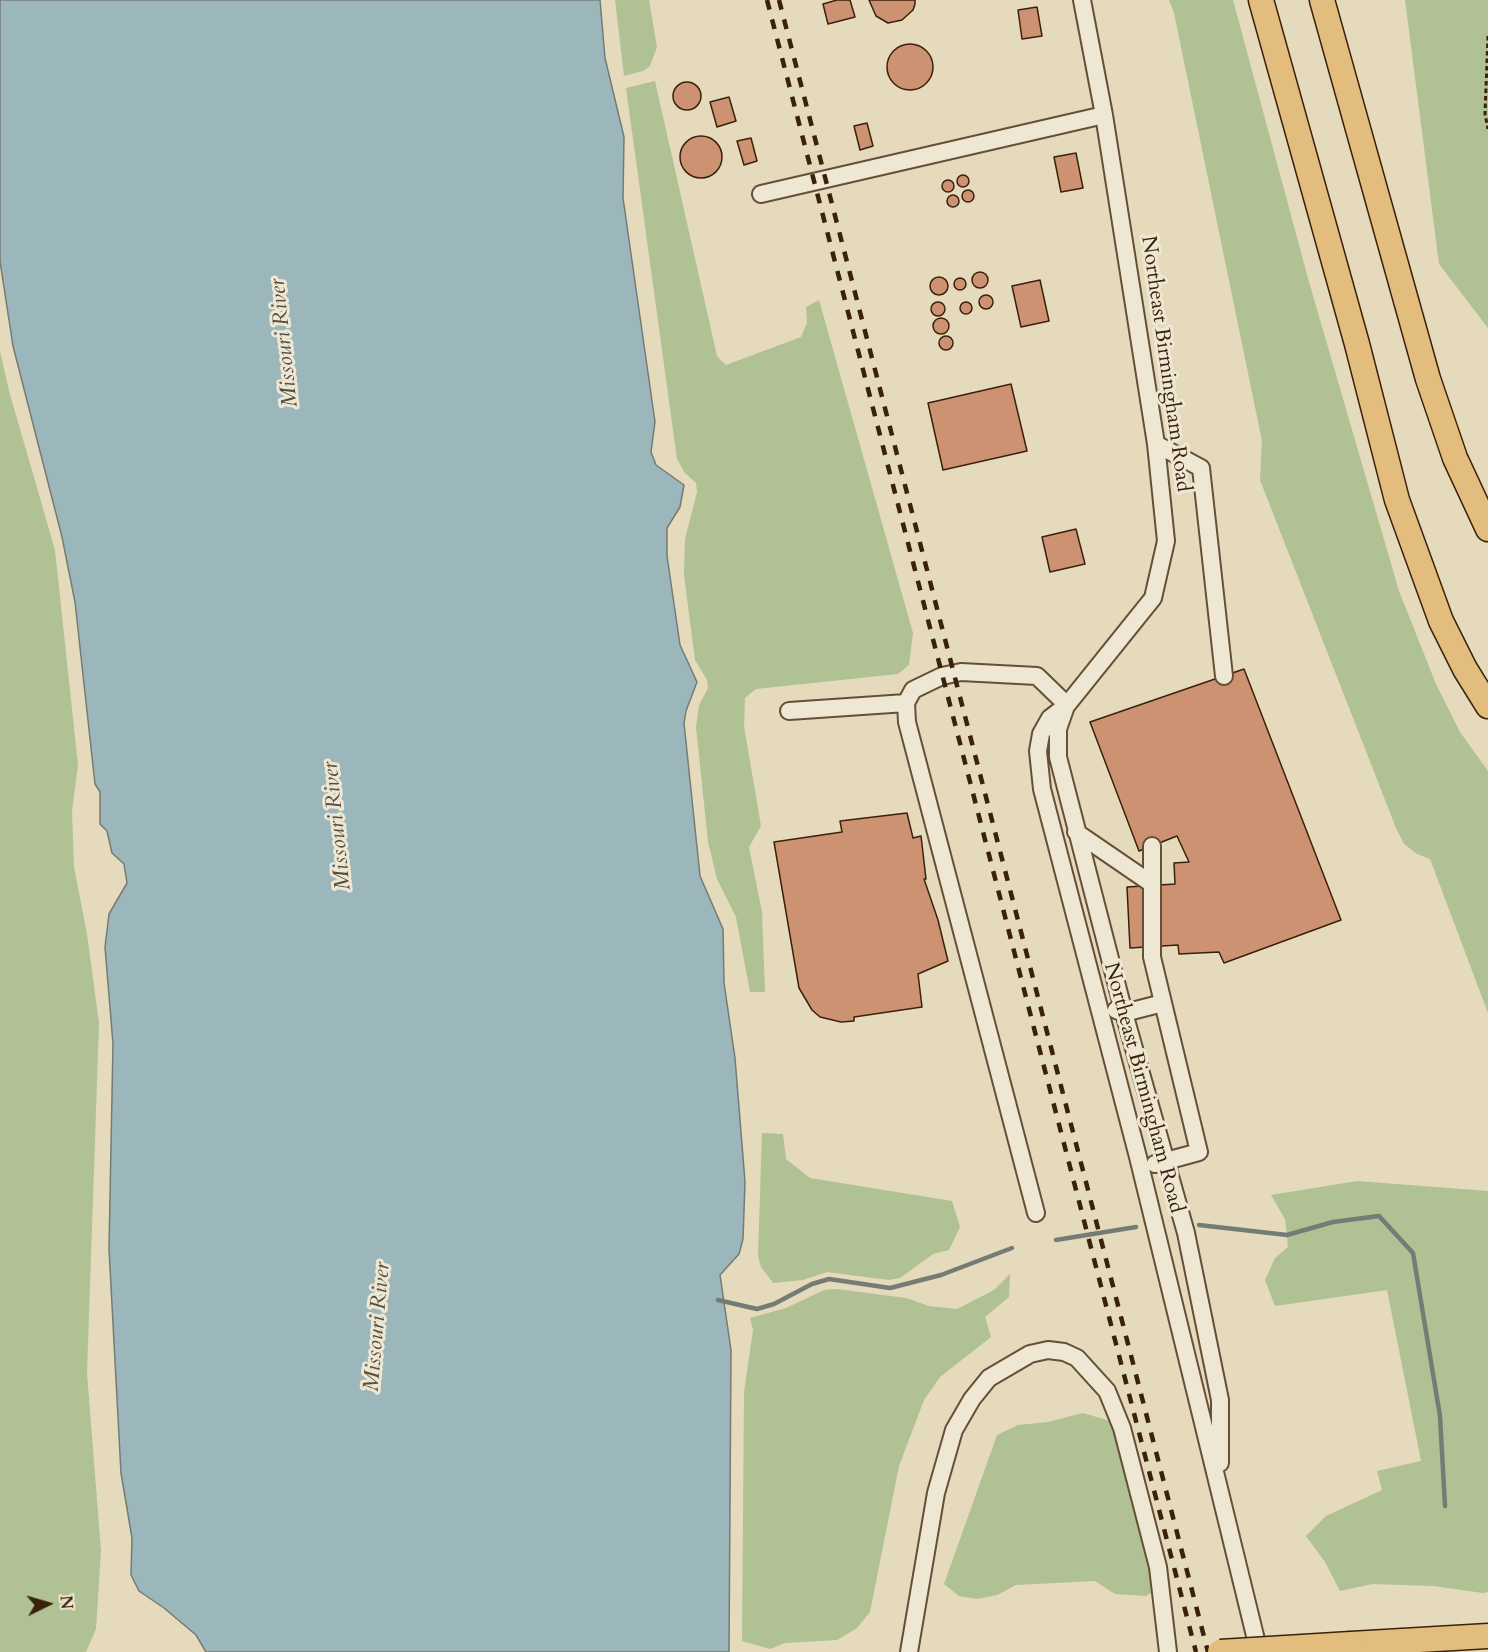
<!DOCTYPE html>
<style>
body{margin:0}
#map{position:relative;width:1488px;height:1652px;overflow:hidden;background:#e5dabc;font-family:Cardo,serif}
canvas{display:block}
.north{position:absolute;left:18px;top:1574px;width:60px;height:60px;-webkit-text-stroke:4px #eee7d3;paint-order:stroke;rotate:85deg;font-size:16px;font-weight:700;line-height:24px;text-align:center;color:#3b210a}
.north::after{content:'';display:block;margin:auto;width:21px;height:27px;background:#3b210a;clip-path:polygon(50% 0,100% 100%,50% 72%,0 100%)}
</style>
<div id="map">
<canvas width="1488" height="1652"></canvas>
<div class="north">N</div>
</div>
<script>
const ctx = document.querySelector('canvas').getContext('2d');
ctx.lineJoin = 'round';
function fillPath(path, color) { ctx.fillStyle = color; ctx.fill(path, 'evenodd'); }
const poly = rows => new Path2D(rows.map(r => 'M' + r).join(''));
function trace(path, color, width, dash) { ctx.strokeStyle = color; ctx.lineWidth = width; ctx.lineCap = dash ? 'butt' : 'round'; ctx.setLineDash(dash || []); ctx.stroke(path); }
function write(font, color, halo, rows, align = 'center') {
  ctx.font = font + ' Cardo,serif'; ctx.lineWidth = 6; ctx.setLineDash([]); ctx.textBaseline = 'middle'; ctx.strokeStyle = halo; ctx.fillStyle = color; for (const [text, x, y, turn = 0] of rows) {
    ctx.save(); ctx.translate(x, y); ctx.rotate((+turn || 0) * Math.PI / 180); ctx.textAlign = isNaN(turn) ? turn : align; if (halo) ctx.strokeText(text, 0, 0); ctx.fillText(text, 0, 0); ctx.restore();
  }
}
const green = poly([
 [615,0,649,0,657,47,650,66,643,71,624,76],
 [1169,0,1233,0,1309,282,1399,591,1436,684,1460,732,1488,771,1488,1013,1430,859,1417,854,1404,844,1396,828,1260,480,1262,441,1174,13],
 [1405,0,1488,0,1488,328,1439,264],
 [655,81,717,356,726,365,801,337,807,323,806,307,819,300,913,633,909,665,898,674,756,689,745,698,744,726,761,826,749,847,762,912,765,992,750,992,736,917,717,879,708,842,696,727,699,705,708,688,707,680,695,660,684,575,685,539,697,492,696,483,684,472,677,459,626,88],
 [0,351,9,391,55,550,78,765,72,811,74,867,87,934,99,1023,87,1373,101,1551,96,1629,86,1652,0,1652],
 [762,1133,783,1134,786,1159,810,1178,952,1201,960,1227,949,1250,933,1254,900,1278,889,1280,827,1272,803,1280,773,1283,761,1267,758,1256],
 [1357,1181,1488,1191,1488,1592,1483,1593,1433,1586,1372,1584,1340,1591,1325,1562,1306,1536,1326,1516,1382,1490,1377,1471,1421,1461,1387,1290,1275,1306,1265,1280,1275,1258,1288,1247,1285,1219,1271,1195],
 [1010,1274,1009,1297,985,1317,991,1337,940,1377,924,1400,899,1466,870,1612,857,1628,837,1640,785,1643,770,1649,742,1641,744,1392,753,1330,750,1318,786,1308,824,1290,837,1289,906,1298,929,1306,957,1309,994,1290],
 [1083,1413,1107,1420,1117,1429,1150,1565,1153,1592,1146,1596,1115,1594,1095,1581,1016,1585,997,1595,977,1599,959,1596,944,1584,997,1435,1018,1425,1048,1422]
]);
const water = poly([
 [0,0,600,0,605,58,624,137,623,198,655,422,651,452,656,465,684,485,680,507,667,528,667,556,680,645,697,682,686,711,684,723,700,876,723,929,724,983,735,1058,745,1182,743,1239,739,1254,720,1275,731,1350,729,1652,206,1652,196,1635,164,1608,139,1591,131,1575,132,1538,121,1473,109,1249,113,1044,105,947,109,914,127,883,124,864,112,853,107,831,100,824,100,792,95,784,75,602,62,537,13,346,0,261,0,0]
]);
const stream = poly([
 [1199,1225,1287,1235,1333,1222,1379,1216,1413,1253,1440,1416,1445,1506],
 [1056,1240,1136,1227],
 [718,1300,757,1309,774,1304,812,1284,829,1279,890,1288,941,1275,1012,1248]
]);
const building = poly([
 [837,0,850,0,855,17,828,24,823,4,837,0],
 [869,0,915,0,915,4,913,10,902,20,888,23,876,16,869,0],
 [1037,7,1042,36,1022,39,1018,10,1037,7],
 '887 67a23 23 0 1 1 46 0a23 23 0 1 1-46 0Z',
 '673 96a14 14 0 1 1 28 0a14 14 0 1 1-28 0Z',
 [729,97,736,121,717,127,710,102,729,97],
 [867,123,873,146,860,150,854,126,867,123],
 '680 157a21 21 0 1 1 42 0a21 21 0 1 1-42 0Z',
 [751,138,757,161,744,165,737,141,751,138],
 [1076,153,1083,188,1061,192,1054,157,1076,153],
 '957 181a6 6 0 1 1 12 0a6 6 0 1 1-12 0Z',
 '942 186a6 6 0 1 1 12 0a6 6 0 1 1-12 0Z',
 '962 196a6 6 0 1 1 12 0a6 6 0 1 1-12 0Z',
 '947 201a6 6 0 1 1 12 0a6 6 0 1 1-12 0Z',
 '972 280a8 8 0 1 1 16 0a8 8 0 1 1-16 0Z',
 '930 286a9 9 0 1 1 18 0a9 9 0 1 1-18 0Z',
 '954 284a6 6 0 1 1 12 0a6 6 0 1 1-12 0Z',
 [1040,280,1049,321,1021,327,1012,286,1040,280],
 '979 302a7 7 0 1 1 14 0a7 7 0 1 1-14 0Z',
 '931 309a7 7 0 1 1 14 0a7 7 0 1 1-14 0Z',
 '960 308a6 6 0 1 1 12 0a6 6 0 1 1-12 0Z',
 '933 326a8 8 0 1 1 16 0a8 8 0 1 1-16 0Z',
 '939 343a7 7 0 1 1 14 0a7 7 0 1 1-14 0Z',
 [1011,384,1027,451,943,470,928,403,1011,384],
 [1076,529,1085,564,1050,572,1042,537,1076,529],
 [1244,669,1341,920,1224,963,1219,952,1179,954,1178,945,1130,948,1127,887,1175,884,1174,863,1189,862,1177,836,1139,851,1090,722,1244,669],
 [907,813,913,838,921,836,926,879,924,879,938,920,948,961,918,974,922,1007,854,1017,854,1021,841,1022,820,1017,812,1010,799,988,774,842,842,832,840,821,907,813]
]);
const path = poly([
 [1488,36,1485,114,1488,129]
]);
const minor = poly([
 [1082,0,1104,115,1156,444,1166,541,1153,598,1067,705,1050,718,1041,734,1038,751,1042,789,1138,1157,1259,1652],
 [761,194,1104,115],
 [1156,444,1201,468,1224,676],
 [1066,706,1058,729,1058,757,1124,1013,1186,1233,1220,1400,1220,1463],
 [789,711,906,703],
 [1076,832,1152,884],
 [1152,846,1152,957,1199,1152,1155,1164],
 [1116,1010,1124,1013,1163,1003],
 [1036,1213,907,722,906,703,913,690,942,676,961,672,1037,676,1067,705],
 [909,1652,936,1493,954,1430,972,1399,989,1378,1030,1354,1048,1350,1064,1352,1077,1358,1107,1391,1122,1428,1158,1567,1168,1652]
]);
const highway = poly([
 [1261,0,1357,344,1397,500,1441,621,1465,669,1488,706],
 [1322,0,1428,379,1455,458,1488,529],
 [1351,1644,1488,1636]
]);
const rail = poly([
 [767,0,1196,1652],
 [779,0,1208,1652]
]);
const highwayBridge = poly([
 [1220,1652,1351,1644]
]);
const streetNames = [
 ["Northeast Birmingham Road",1165,364,82],
 ["Northeast Birmingham Road",1143,1088,75]
];
const waterNames = [
 ["Missouri River",285,343,-96],
 ["Missouri River",338,826,-96],
 ["Missouri River",378,1327,-85]
];
fillPath(green, '#b0c194');
fillPath(water, '#9cb7bc');
trace(water, '#757b75', 1.5);
trace(stream, '#757b75', 4.5);
fillPath(building, '#cc9272');
trace(building, '#3b210a', 1.5);
trace(minor, '#664f36', 20);
trace(highway, '#3b210a', 27);
trace(path, '#3b210a', 3, [4.5, 3]);
trace(minor, '#eee7d3', 16);
trace(highway, '#e2bd7e', 24);
trace(rail, '#3b210a', 4.5, [10, 10]);
trace(highwayBridge, '#3b210a', 27, []);
trace(highwayBridge, '#e2bd7e', 24);
write('21px', '#3b210a', '#eee7d3', streetNames);
write('italic 22px', '#584e3f', '#eee7d3', waterNames);
</script>
